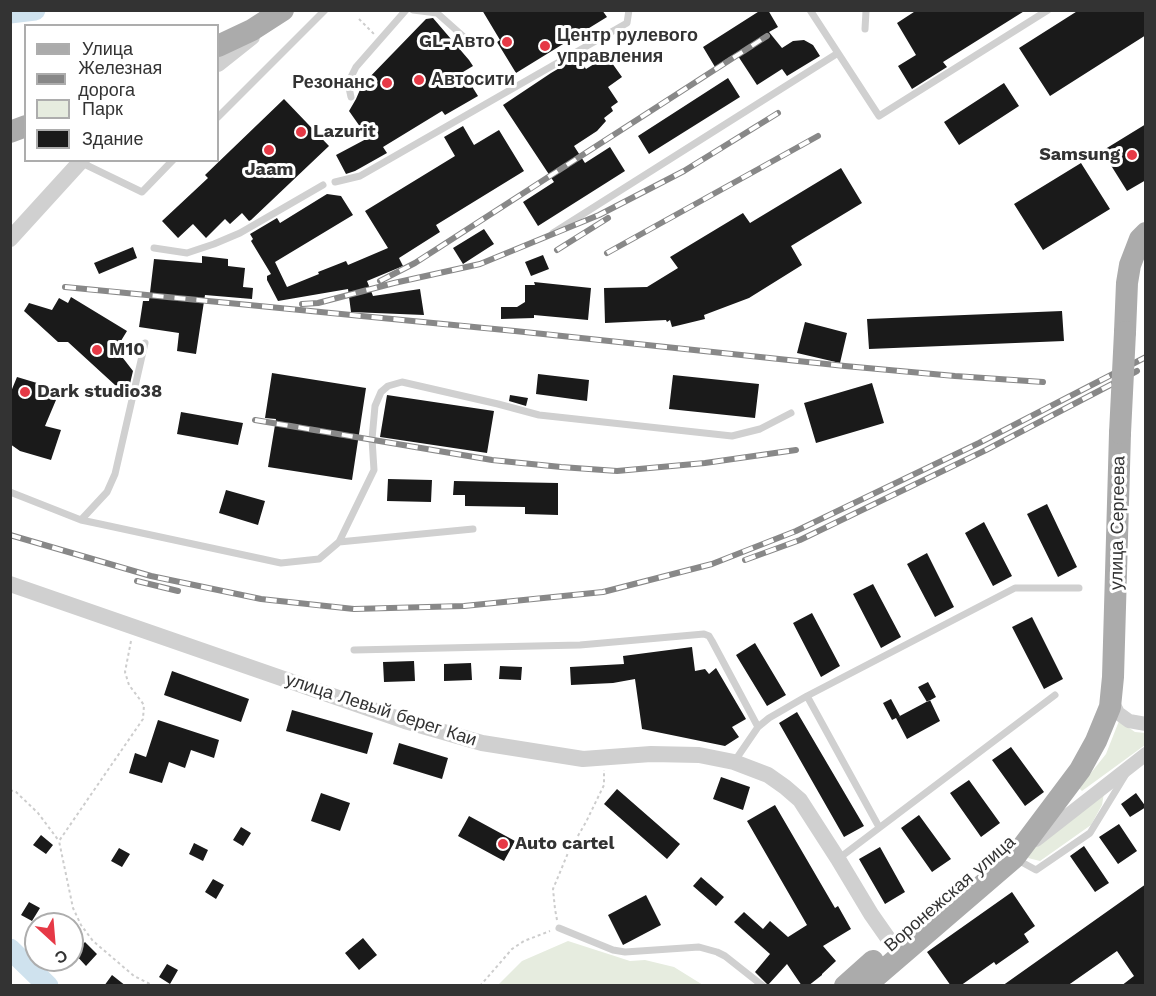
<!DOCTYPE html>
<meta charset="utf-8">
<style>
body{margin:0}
#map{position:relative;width:1156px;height:996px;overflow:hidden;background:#fff;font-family:"Work Sans",sans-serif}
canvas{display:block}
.frame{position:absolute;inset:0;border:12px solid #333;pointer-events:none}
.legend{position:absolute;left:24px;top:24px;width:195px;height:138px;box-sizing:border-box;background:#fff;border:2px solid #adadad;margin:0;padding:8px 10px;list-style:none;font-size:18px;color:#333}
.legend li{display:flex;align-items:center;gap:12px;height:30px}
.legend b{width:30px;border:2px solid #adadad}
.north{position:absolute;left:24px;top:912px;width:60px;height:60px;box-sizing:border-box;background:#fff;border:2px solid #adadad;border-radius:50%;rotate:154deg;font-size:16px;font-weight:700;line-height:24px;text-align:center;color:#333}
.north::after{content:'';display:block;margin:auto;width:21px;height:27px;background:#e63946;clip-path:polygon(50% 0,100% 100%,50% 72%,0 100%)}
</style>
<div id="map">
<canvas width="1156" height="996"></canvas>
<div class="frame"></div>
<ul class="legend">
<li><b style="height:8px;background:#ababab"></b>Улица</li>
<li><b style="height:8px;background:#888"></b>Железная дорога</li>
<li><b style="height:16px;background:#e6ecdf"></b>Парк</li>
<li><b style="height:16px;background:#1a1a1a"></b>Здание</li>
</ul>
<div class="north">С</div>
</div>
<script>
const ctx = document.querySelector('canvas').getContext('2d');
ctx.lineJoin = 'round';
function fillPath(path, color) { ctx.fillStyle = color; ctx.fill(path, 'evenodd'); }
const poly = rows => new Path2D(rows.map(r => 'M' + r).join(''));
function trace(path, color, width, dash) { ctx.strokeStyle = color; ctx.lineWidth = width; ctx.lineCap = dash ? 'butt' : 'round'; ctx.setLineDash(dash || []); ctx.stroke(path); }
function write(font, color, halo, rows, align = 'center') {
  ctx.font = font + ' "Work Sans",sans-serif'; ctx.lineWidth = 6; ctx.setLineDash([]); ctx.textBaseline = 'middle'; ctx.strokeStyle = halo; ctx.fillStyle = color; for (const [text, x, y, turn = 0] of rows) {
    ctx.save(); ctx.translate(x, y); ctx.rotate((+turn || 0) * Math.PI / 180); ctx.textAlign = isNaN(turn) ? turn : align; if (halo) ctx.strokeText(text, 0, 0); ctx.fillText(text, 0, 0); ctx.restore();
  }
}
const green = poly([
 [1119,721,1135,732,1145,733,1145,745,1082,791,1079,788,1106,754],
 [1104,793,1102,805,1091,825,1040,861,1028,858,1032,848],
 [568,941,630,961,645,960,674,967,703,985,498,985,522,961]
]);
const river = poly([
 [10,13,35,10],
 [10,949,48,986]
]);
const building = poly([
 [482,10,602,10,607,17,516,73,497,42,500,40],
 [761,10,768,10,778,27,769,32,782,48,793,41,804,40,813,45,820,56,787,76,782,69,757,85,736,53,715,67,703,47],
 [917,10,1026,10,943,62,947,67,912,89,898,66,916,55,897,23],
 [1079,10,1146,10,1146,35,1050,96,1019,48],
 [433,18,469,60,473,66,463,72,478,96,445,115,442,111,383,147,387,153,355,171,346,174,336,155,368,138,349,111,356,99,362,85,426,19],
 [607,56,622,77,608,87,618,102,611,107,613,111,604,118,606,121,597,131,574,146,585,163,610,147,625,171,538,226,523,202,554,182,503,105,551,73,578,57,586,69],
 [728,78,740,97,649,154,638,136],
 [1004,83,1019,106,959,145,944,122],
 [284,99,329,146,251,220,249,221,242,213,230,224,225,219,206,238,193,224,178,238,162,221,208,178,205,175],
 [1146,124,1146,180,1127,191,1102,151],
 [463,126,474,145,499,130,524,171,436,225,440,232,399,258,403,266,367,281,373,296,420,289,424,315,351,312,348,289,278,301,267,280,267,276,271,274,251,241,253,239,250,234,277,218,280,223,327,194,341,196,353,215,275,262,287,287,319,274,318,272,346,261,348,265,388,248,365,211,455,156,444,137],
 [1081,163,1110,209,1043,250,1014,204],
 [841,168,862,203,791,246,802,265,749,298,704,315,705,319,672,327,670,320,667,322,666,320,605,323,604,288,647,287,678,268,670,257,743,213,750,223],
 [484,229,494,244,463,264,453,248],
 [133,247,137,258,99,274,94,263],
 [543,255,549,269,531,276,525,262],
 [202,256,228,259,228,266,245,268,243,287,253,288,252,299,205,295,196,354,177,351,179,333,139,327,143,301,149,301,154,259,202,263],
 [534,282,591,288,588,320,534,315,534,318,501,319,501,307,517,307,525,302,525,285,535,285],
 [71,297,127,331,116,349,133,371,127,396,68,342,58,342,24,311,29,303,52,310,59,298,68,303],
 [1062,311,1064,341,869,349,867,319],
 [805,322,847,333,840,363,797,353],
 [272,373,366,388,352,480,268,467,276,419,265,418],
 [538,374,589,380,587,401,536,394],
 [673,375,759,384,755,418,669,409],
 [17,377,37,383,36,392,56,400,45,426,61,430,51,460,20,451,10,444,10,394],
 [872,383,884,423,816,443,804,403],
 [387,395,494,411,487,453,380,437],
 [510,395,528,398,526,406,509,401],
 [181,412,243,423,238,445,177,434],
 [388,479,432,480,431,502,387,501],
 [454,481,558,483,558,515,525,514,525,507,465,506,465,495,453,495],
 [226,490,265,501,258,525,219,513],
 [1047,504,1077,567,1058,577,1027,514],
 [984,522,1012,576,993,586,965,533],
 [927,553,954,607,935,617,907,564],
 [873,584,901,637,881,648,853,594],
 [812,613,840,666,821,677,793,623],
 [1032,617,1063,679,1044,689,1012,627],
 [755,643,786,695,767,706,736,655],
 [692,647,695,671,705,669,709,674,716,668,746,719,732,727,739,737,725,746,642,729,635,679,613,683,571,685,570,667,624,664,623,656],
 [414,661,415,681,384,682,383,662],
 [471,663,472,680,444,681,444,664],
 [500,666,522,667,521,680,499,679],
 [172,671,249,699,241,722,164,695],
 [928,682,936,697,927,702,918,687],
 [891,699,900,716,892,720,883,703],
 [930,700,940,721,907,739,896,718],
 [292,710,373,733,367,754,286,731],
 [797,712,864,826,844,837,779,723],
 [158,720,219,740,214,758,191,750,185,768,169,762,162,783,129,773,135,753,146,757],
 [399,743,448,758,442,779,393,764],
 [1011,747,1044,792,1025,806,992,760],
 [721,777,750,787,743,810,713,799],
 [969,780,1000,823,981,837,950,793],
 [617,789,680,844,667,859,604,804],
 [321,793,350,803,340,831,311,821],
 [1136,793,1146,807,1130,817,1121,804],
 [775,805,835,908,838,906,851,929,823,946,836,961,822,974,822,975,808,986,802,986,787,964,768,985,755,972,770,954,734,922,744,912,763,929,770,921,788,937,807,925,747,821],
 [919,815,951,859,932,872,901,828],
 [469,816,515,841,504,861,458,836],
 [1119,824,1137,851,1118,864,1099,837],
 [241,827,251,833,243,846,233,840],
 [41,835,53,845,46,854,33,845],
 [194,843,208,850,203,861,189,854],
 [1084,846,1109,883,1095,892,1070,856],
 [880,847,905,892,885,904,859,859],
 [119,848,130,854,122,867,111,861],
 [701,877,724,897,716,906,693,886],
 [213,879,224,885,216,899,205,892],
 [1146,884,1146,986,1121,986,1134,976,1117,951,1067,986,1002,986],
 [1012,892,1035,926,1024,934,1029,942,996,965,994,962,960,986,951,986,927,952],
 [646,895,661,925,623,945,608,915],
 [29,902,40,908,32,921,21,915],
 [363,938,377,955,359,970,345,953],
 [85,942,97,954,86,966,74,953],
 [167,964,178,970,170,984,159,977],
 [112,975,126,986,104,986]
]);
const path = poly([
 [359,19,374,34],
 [131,641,125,672,129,685,144,705,143,719,59,841,73,908,81,925,93,941,134,976,154,986],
 [10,790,16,792,38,813,59,841],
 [557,920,555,909,553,889,568,853,586,822,604,785,604,770],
 [480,986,512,949,524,941,550,931]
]);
const service = poly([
 [413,10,437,13,473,45,484,38],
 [810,10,879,116,1048,10],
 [865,29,866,11,867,10],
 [351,97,348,83,356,67,406,10],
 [218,117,325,10],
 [80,162,142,192,173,160],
 [335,182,360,176,627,23,629,10],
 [553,233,838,53],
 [154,248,187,253,214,244,240,233,323,185],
 [10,492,81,520,100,524,281,563,319,559,339,542,374,470,372,439,375,406,381,392,388,386,402,382,498,404,539,415,732,436,760,429,791,413],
 [81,520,107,492,115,474,145,343],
 [339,542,473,529],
 [354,650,580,645,704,634,709,636,712,641,758,727],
 [807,696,879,827],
 [734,762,758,727,769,718,807,696,1015,588,1079,588],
 [838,859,1055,695],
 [1016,859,1036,870,1090,833,1126,774],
 [559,928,613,950,625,952,699,947,717,952,725,956,763,986]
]);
const minor = poly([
 [1111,699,1118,713,1129,721,1146,724],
 [1036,840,1146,754]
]);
const tertiary = poly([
 [218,64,252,37],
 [10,239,82,160],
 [10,584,405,721,482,743,583,759,651,754,699,755,734,762,768,775,785,787,800,800,838,859,871,914,892,944,902,953]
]);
const primary = poly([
 [218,46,252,30,283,10],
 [10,132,26,126],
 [1125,332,1127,283,1130,265,1140,239,1146,233],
 [845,986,873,961],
 [865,986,1014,858,1080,770,1096,741,1110,707,1113,677,1120,433]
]);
const rail = poly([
 [557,250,608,218],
 [607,253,818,136],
 [380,281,415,263,767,36],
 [65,287,515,331,845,366,955,376,1043,382],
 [302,304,318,303,394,283,480,264,599,215,684,171,778,113],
 [255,420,492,460,561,467,617,471,705,463,796,450],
 [10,535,151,576,261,599,354,609,464,606,603,592,712,564,796,531,979,443,1146,357],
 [745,560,800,540,986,450,1137,371],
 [137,581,178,591]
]);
const primaryBridge = poly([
 [1120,433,1125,332]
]);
const markers = [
 [507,42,6,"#e63946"],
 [545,46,6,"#e63946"],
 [419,80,6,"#e63946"],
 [387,83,6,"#e63946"],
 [301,132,6,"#e63946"],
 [269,150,6,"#e63946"],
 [1132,155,6,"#e63946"],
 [97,350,6,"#e63946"],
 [25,392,6,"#e63946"],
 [503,844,6,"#e63946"]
];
const poiNames = [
 ["Центр рулевого",557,36],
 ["управления",557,57],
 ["GL-Авто",495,42,"right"],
 ["Автосити",431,80],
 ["Резонанс",375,83,"right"],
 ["Lazurit",313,132],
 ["Samsung",1120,155,"right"],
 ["Jaam",269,170,"center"],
 ["M10",109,350],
 ["Dark studio38",37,392],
 ["Auto cartel",515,844]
];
const streetNames = [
 ["улица Сергеева",1118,523,-89],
 ["улица Левый берег Каи",381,710,18],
 ["Воронежская улица",950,894,-41]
];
fillPath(green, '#e6ecdf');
trace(river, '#cfe2ee', 21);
fillPath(building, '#1a1a1a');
trace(path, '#cdcdcd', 2, [3, 3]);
trace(service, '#d0d0d0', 7);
trace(minor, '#d0d0d0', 14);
trace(tertiary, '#d0d0d0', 16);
trace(primary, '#ababab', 22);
trace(rail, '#888', 6);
trace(rail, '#fff', 4, [11]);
trace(primaryBridge, '#ababab', 22);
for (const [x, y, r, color] of markers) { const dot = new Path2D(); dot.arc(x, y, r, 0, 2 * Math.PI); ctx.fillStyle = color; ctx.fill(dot); trace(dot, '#fff', 2); }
write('bold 18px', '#333', '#fff', poiNames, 'left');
write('18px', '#333', '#fff', streetNames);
</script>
